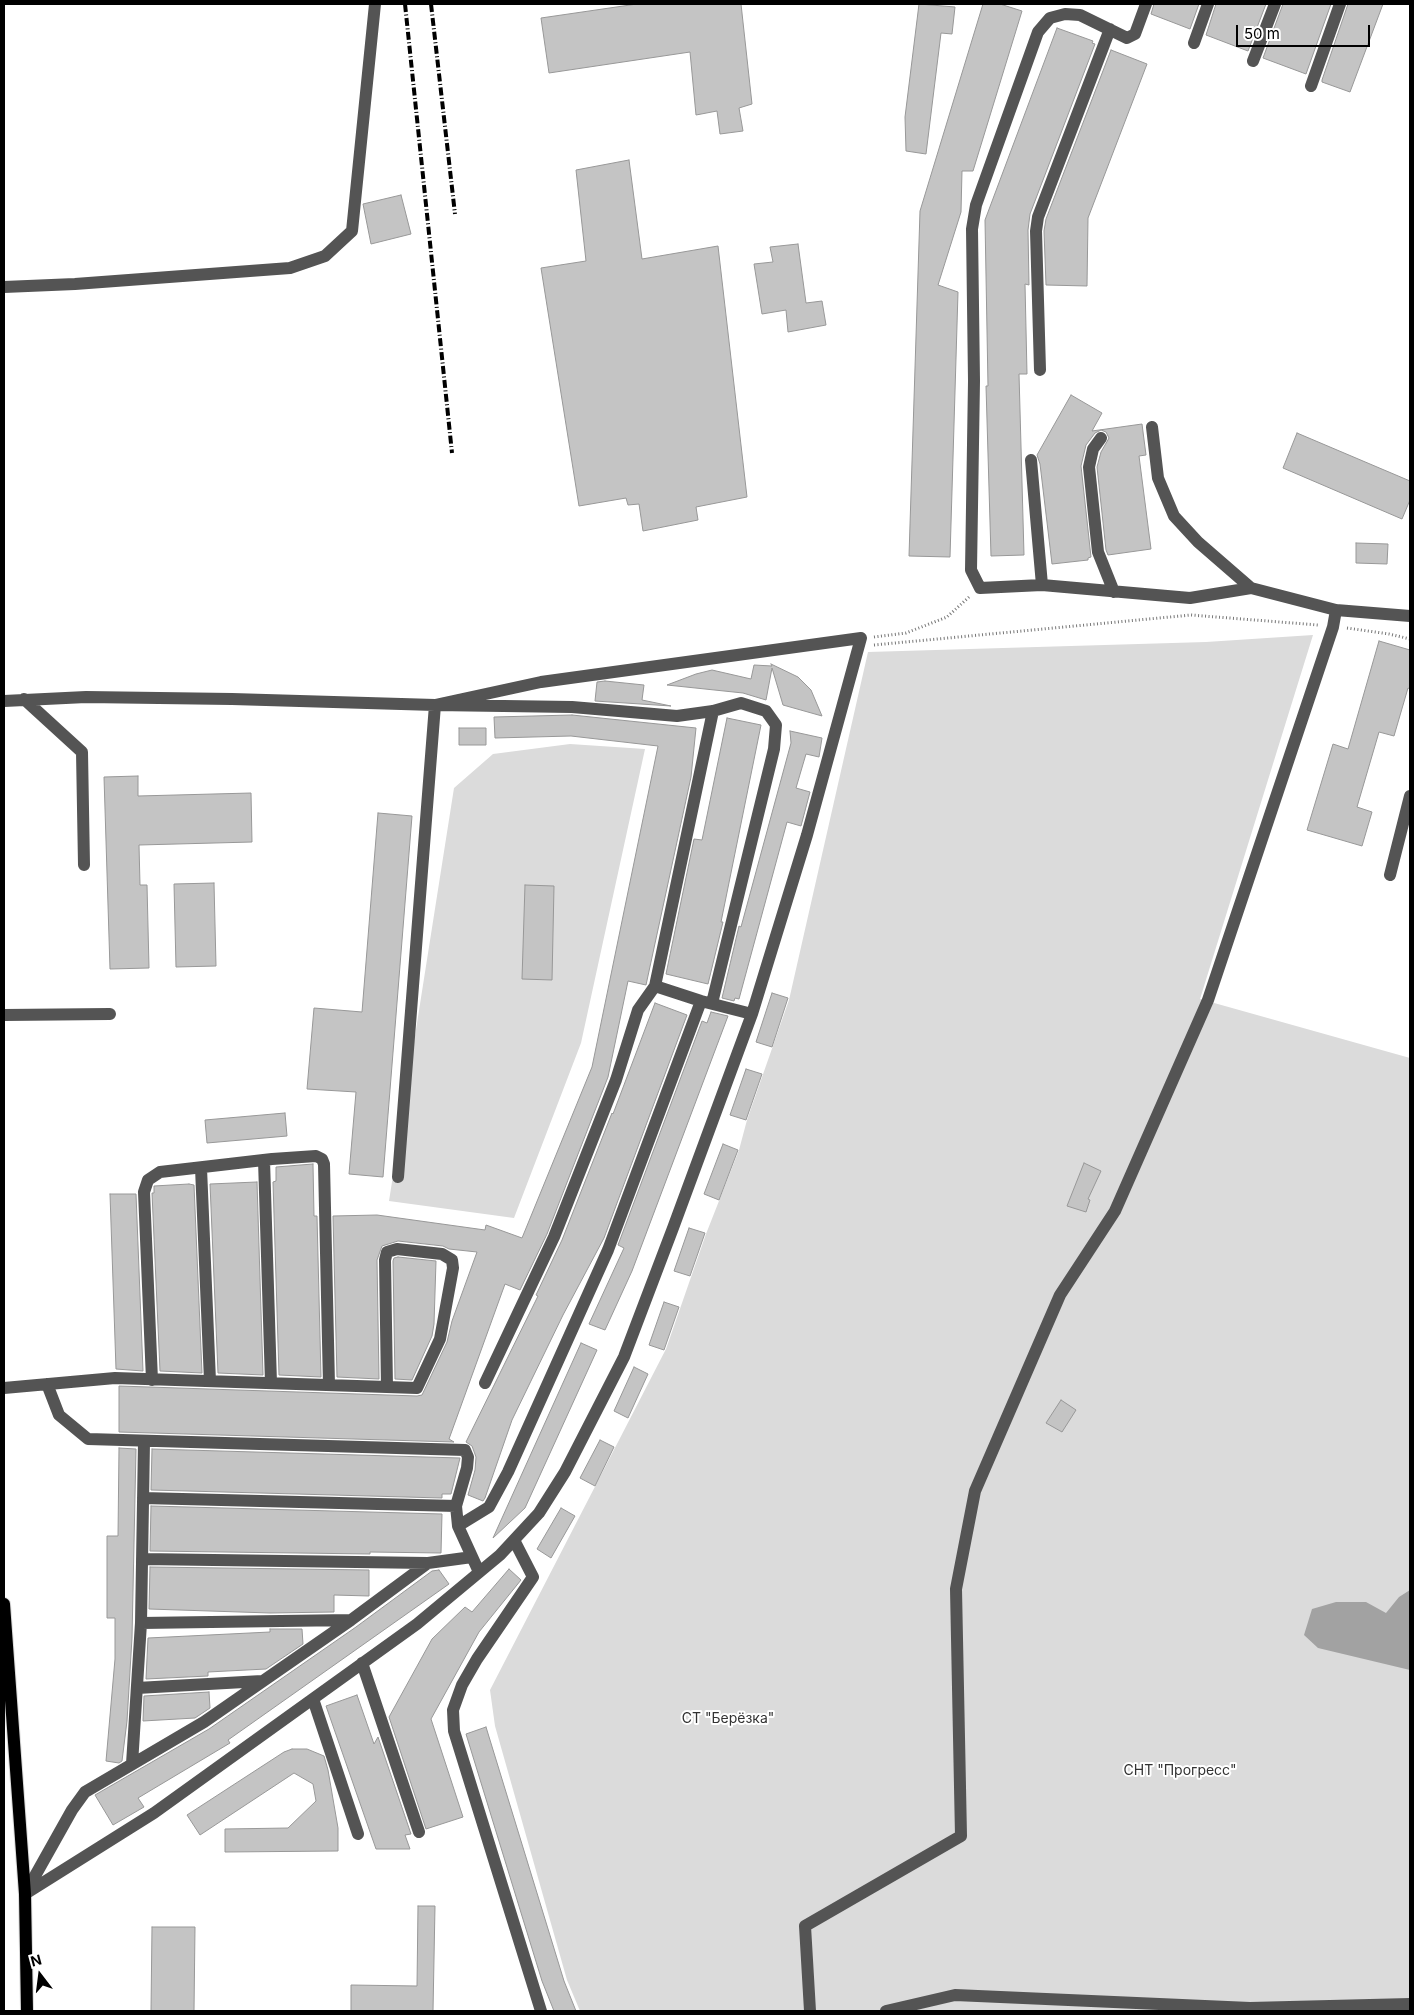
<!DOCTYPE html>
<meta charset="utf-8">
<style>
body{margin:0}
#map{position:relative;width:1414px;height:2015px;overflow:hidden;background:#fff;font-family:Inter,sans-serif}
canvas{display:block}
.frame{position:absolute;inset:0;border:5px solid #000;pointer-events:none}
.north{position:absolute;left:15px;top:1950px;width:50px;height:50px;-webkit-text-stroke:4px #fff;paint-order:stroke;rotate:345deg;font-size:14px;font-weight:700;line-height:20px;text-align:center;color:#000}
.north::after{content:'';display:block;margin:auto;width:18px;height:22px;background:#000;clip-path:polygon(50% 0,100% 100%,50% 72%,0 100%)}
.scale{position:absolute;left:1236px;top:25px;width:134px;height:22px;box-sizing:border-box;border:2px solid #000;border-top:0;padding-left:6px;font-size:15px;line-height:18px;white-space:nowrap;color:#000;-webkit-text-stroke:4px #fff;paint-order:stroke}
</style>
<div id="map">
<canvas width="1414" height="2015"></canvas>
<div class="frame"></div>
<div class="north">N</div>
<div class="scale">50 m</div>
</div>
<script>
const ctx = document.querySelector('canvas').getContext('2d');
ctx.lineJoin = 'round';
function fillPath(path, color) { ctx.fillStyle = color; ctx.fill(path, 'evenodd'); }
const poly = rows => new Path2D(rows.map(r => 'M' + r).join(''));
function trace(path, color, width, dash) { ctx.strokeStyle = color; ctx.lineWidth = width; ctx.lineCap = dash ? 'butt' : 'round'; ctx.setLineDash(dash || []); ctx.stroke(path); }
function write(font, color, halo, rows, align = 'center') {
  ctx.font = font + ' Inter,sans-serif'; ctx.lineWidth = 4; ctx.setLineDash([]); ctx.textBaseline = 'middle'; ctx.strokeStyle = halo; ctx.fillStyle = color; for (const [text, x, y, turn = 0] of rows) {
    ctx.save(); ctx.translate(x, y); ctx.rotate((+turn || 0) * Math.PI / 180); ctx.textAlign = isNaN(turn) ? turn : align; if (halo) ctx.strokeText(text, 0, 0); ctx.fillText(text, 0, 0); ctx.restore();
  }
}
const green = poly([
 [1313,635,1200,999,1410,1058,1410,2011,580,2011,567,1980,495,1726,490,1690,666,1349,706,1234,739,1150,747,1120,789,1000,868,652,1206,642],
 [570,744,645,749,581,1043,514,1218,389,1201,454,788,493,754]
]);
const water = poly([
 [1410,1590,1410,1670,1318,1648,1304,1635,1312,1609,1336,1602,1366,1602,1386,1613,1399,1597]
]);
const building = poly([
 [637,4,741,4,752,104,739,108,743,131,720,134,717,111,696,115,690,52,549,73,541,18,637,4],
 [919,4,955,7,952,34,941,33,926,154,906,151,905,117,919,4],
 [983,4,1000,4,1022,11,973,171,962,171,961,212,938,285,958,292,950,557,909,556,920,211,983,4],
 [1154,4,1199,4,1190,29,1151,14,1154,4],
 [1216,4,1266,4,1248,51,1206,35,1216,4],
 [1283,4,1331,4,1306,74,1263,58,1283,4],
 [1348,4,1383,4,1350,92,1322,82,1322,80,1348,4],
 [1057,28,1093,41,1092,43,1095,44,1030,214,1028,230,1029,285,1025,284,1027,374,1019,374,1024,555,991,556,986,386,988,386,985,220,1057,28],
 [1111,50,1147,64,1088,218,1087,286,1046,285,1044,231,1046,219,1111,50],
 [629,160,642,259,718,246,747,497,696,507,698,520,643,531,639,504,628,505,626,498,579,506,541,268,586,261,576,170,629,160],
 [401,195,411,234,371,244,363,204,401,195],
 [798,244,806,303,822,301,826,325,788,332,786,310,762,314,754,264,773,262,770,247,798,244],
 [1071,395,1102,413,1092,431,1142,424,1146,455,1139,456,1151,549,1108,555,1106,550,1097,467,1101,452,1109,438,1106,432,1101,430,1095,433,1086,445,1081,466,1091,557,1088,558,1088,560,1052,564,1040,464,1037,455,1071,395],
 [1297,433,1410,481,1410,500,1402,519,1283,468,1297,433],
 [1356,543,1388,544,1387,564,1356,563,1356,543],
 [1379,641,1410,650,1410,689,1408,688,1394,736,1379,732,1357,807,1372,812,1362,846,1307,830,1333,744,1348,749,1379,641],
 [771,664,798,677,811,690,822,716,783,705,772,668,766,700,743,693,667,685,696,674,712,670,751,679,754,665,772,666,771,664],
 [605,681,644,685,642,700,671,706,595,701,597,682,605,681],
 [572,715,696,728,691,777,646,985,628,981,608,1077,547,1234,520,1290,505,1284,449,1439,454,1442,119,1432,119,1386,417,1396,422,1395,447,1342,452,1321,477,1252,449,1249,443,1246,398,1241,382,1246,377,1260,379,1379,337,1377,333,1216,377,1215,485,1230,486,1225,522,1238,592,1067,658,746,571,736,495,738,494,717,572,715],
 [727,718,761,725,721,922,723,922,708,984,666,974,694,839,702,840,727,718],
 [459,728,486,728,486,745,459,745,459,728],
 [790,731,822,738,819,757,806,754,796,788,810,792,801,826,787,822,739,999,735,998,734,1001,722,998,739,926,741,927,791,743,790,731],
 [138,776,138,796,251,793,252,842,139,845,140,885,147,885,149,968,110,969,104,777,138,776],
 [378,813,412,816,383,1177,349,1174,356,1092,307,1089,314,1008,362,1012,378,813],
 [214,883,216,966,176,967,174,884,214,883],
 [525,885,554,886,552,980,522,979,525,885],
 [772,993,788,998,772,1047,756,1042,772,993],
 [655,1003,687,1015,604,1238,563,1315,512,1420,485,1498,483,1501,468,1495,475,1470,476,1457,472,1446,466,1442,538,1296,536,1295,562,1240,612,1113,613,1114,655,1003],
 [711,1012,728,1016,632,1271,605,1330,589,1324,624,1248,618,1245,702,1021,707,1023,711,1012],
 [746,1069,762,1074,746,1120,730,1115,746,1069],
 [285,1113,287,1136,207,1143,205,1120,285,1113],
 [723,1144,738,1150,719,1200,704,1194,723,1144],
 [1084,1163,1101,1171,1088,1199,1090,1200,1086,1212,1067,1206,1084,1163],
 [313,1164,314,1216,317,1216,321,1377,279,1375,273,1182,276,1181,276,1167,313,1164],
 [257,1182,263,1375,218,1373,210,1184,257,1182],
 [189,1184,194,1185,202,1373,160,1371,152,1193,154,1193,154,1186,189,1184],
 [110,1194,136,1194,143,1371,116,1369,110,1194],
 [689,1228,705,1233,690,1276,674,1271,689,1228],
 [398,1257,436,1261,434,1324,432,1336,412,1380,395,1379,393,1261,394,1258,398,1257],
 [664,1302,679,1307,664,1350,649,1345,664,1302],
 [581,1343,597,1350,525,1508,493,1538,581,1343],
 [634,1367,648,1374,628,1418,614,1411,634,1367],
 [1061,1400,1076,1410,1062,1432,1046,1423,1061,1400],
 [600,1440,614,1447,595,1486,580,1478,600,1440],
 [119,1448,136,1449,132,1638,127,1721,122,1761,119,1763,106,1761,115,1659,115,1618,107,1618,107,1536,118,1536,119,1448],
 [152,1449,460,1458,451,1494,442,1494,442,1498,151,1490,152,1449],
 [151,1506,442,1514,441,1553,370,1552,370,1554,150,1551,151,1506],
 [561,1508,575,1516,551,1558,537,1549,561,1508],
 [150,1567,369,1570,369,1596,334,1595,334,1612,270,1613,149,1609,150,1567],
 [509,1569,521,1580,479,1632,431,1719,463,1817,426,1829,389,1717,432,1639,465,1607,472,1612,509,1569],
 [439,1570,449,1584,228,1740,230,1743,138,1798,144,1807,113,1825,95,1795,209,1729,356,1627,432,1571,439,1570],
 [270,1629,302,1629,303,1644,266,1669,208,1672,208,1676,146,1679,148,1638,270,1632,270,1629],
 [209,1692,210,1708,195,1718,143,1721,144,1696,209,1692],
 [357,1695,374,1744,378,1737,411,1834,405,1835,410,1849,376,1849,326,1706,357,1695],
 [486,1727,564,1981,576,2011,554,2011,542,1981,466,1734,486,1727],
 [292,1749,307,1749,324,1756,328,1770,338,1828,338,1851,225,1852,225,1829,288,1828,316,1801,313,1784,294,1773,200,1835,187,1815,284,1752,292,1749],
 [418,1906,435,1906,433,2011,351,2011,351,1985,417,1986,418,1906],
 [152,1927,195,1927,194,2011,151,2011,152,1927]
]);
const path = poly([
 [1347,628,1389,634,1410,639],
 [874,637,906,633,947,617,969,597],
 [874,645,1191,615,1318,625]
]);
const minor = poly([
 [1146,4,1135,34,1127,38,1080,15,1065,14,1050,18,1038,32,976,205,972,229,974,381,971,570,980,588,1042,585,1190,598,1251,588,1336,610,1410,616],
 [1194,43,1208,4],
 [1253,61,1275,4],
 [1311,86,1340,4],
 [4,287,75,284,290,268,325,256,352,231,375,4],
 [1040,370,1036,231,1038,217,1110,29],
 [1152,427,1158,478,1174,516,1198,542,1251,588],
 [1101,438,1093,449,1089,467,1098,552,1114,592],
 [1031,460,1042,585],
 [24,699,82,752,84,865],
 [4,701,86,697,232,699,435,705,541,682,861,638,807,835,752,1014,673,1228,624,1357,565,1472,539,1513,500,1555,417,1624,154,1813,25,1894],
 [1390,875,1410,796],
 [655,986,713,711],
 [4,1015,110,1014],
 [264,1160,271,1383],
 [201,1168,210,1381],
 [398,1177,435,705,572,707,677,716,713,711,741,703,766,711,776,725,774,749,712,1003],
 [152,1380,144,1192,148,1180,160,1172,272,1159,316,1156,322,1159,324,1164,329,1385],
 [485,1383,554,1237,616,1080,638,1010,655,986,701,1001,752,1014],
 [47,1384,59,1415,88,1439,465,1450,468,1457,467,1468,456,1506,458,1526,479,1572],
 [4,1388,115,1378,417,1388,440,1339,453,1268,452,1260,442,1254,397,1249,387,1252,385,1260,387,1387],
 [143,1498,456,1506],
 [458,1526,489,1507,508,1472,608,1250,701,1001],
 [514,1540,533,1577,477,1659,462,1685,453,1710,454,1731,541,2011],
 [142,1559,428,1563],
 [141,1623,351,1620],
 [362,1663,419,1832],
 [137,1688,262,1681],
 [313,1699,358,1834],
 [132,1764,141,1623,144,1442],
 [26,1892,72,1810,85,1792,204,1722,351,1620,428,1563,472,1557],
 [810,2011,805,1926,961,1836,956,1589,975,1491,1060,1295,1115,1211,1208,1000,1333,627,1336,610],
 [886,2011,955,1995,1250,2008,1410,2004]
]);
const major = poly([
 [4,1604,25,1894,27,2011]
]);
const rail = poly([
 [405,4,452,453],
 [431,4,455,214]
]);
const parkNames = [
 ["СТ \"Берёзка\"",728,1719],
 ["СНТ \"Прогресс\"",1180,1771]
];
fillPath(green, '#dbdbdb');
fillPath(water, '#a2a2a2');
fillPath(building, '#c4c4c4');
trace(building, '#989898', 1);
trace(major, '#dbdbdb', 14);
trace(path, '#767676', 3, [1, 2.5]);
trace(minor, '#545454', 12);
trace(major, '#000', 12);
trace(rail, '#000', 4, [8, 2.5, 1, 2.5]);
write('14px', '#323232', '#fff', parkNames);
</script>
